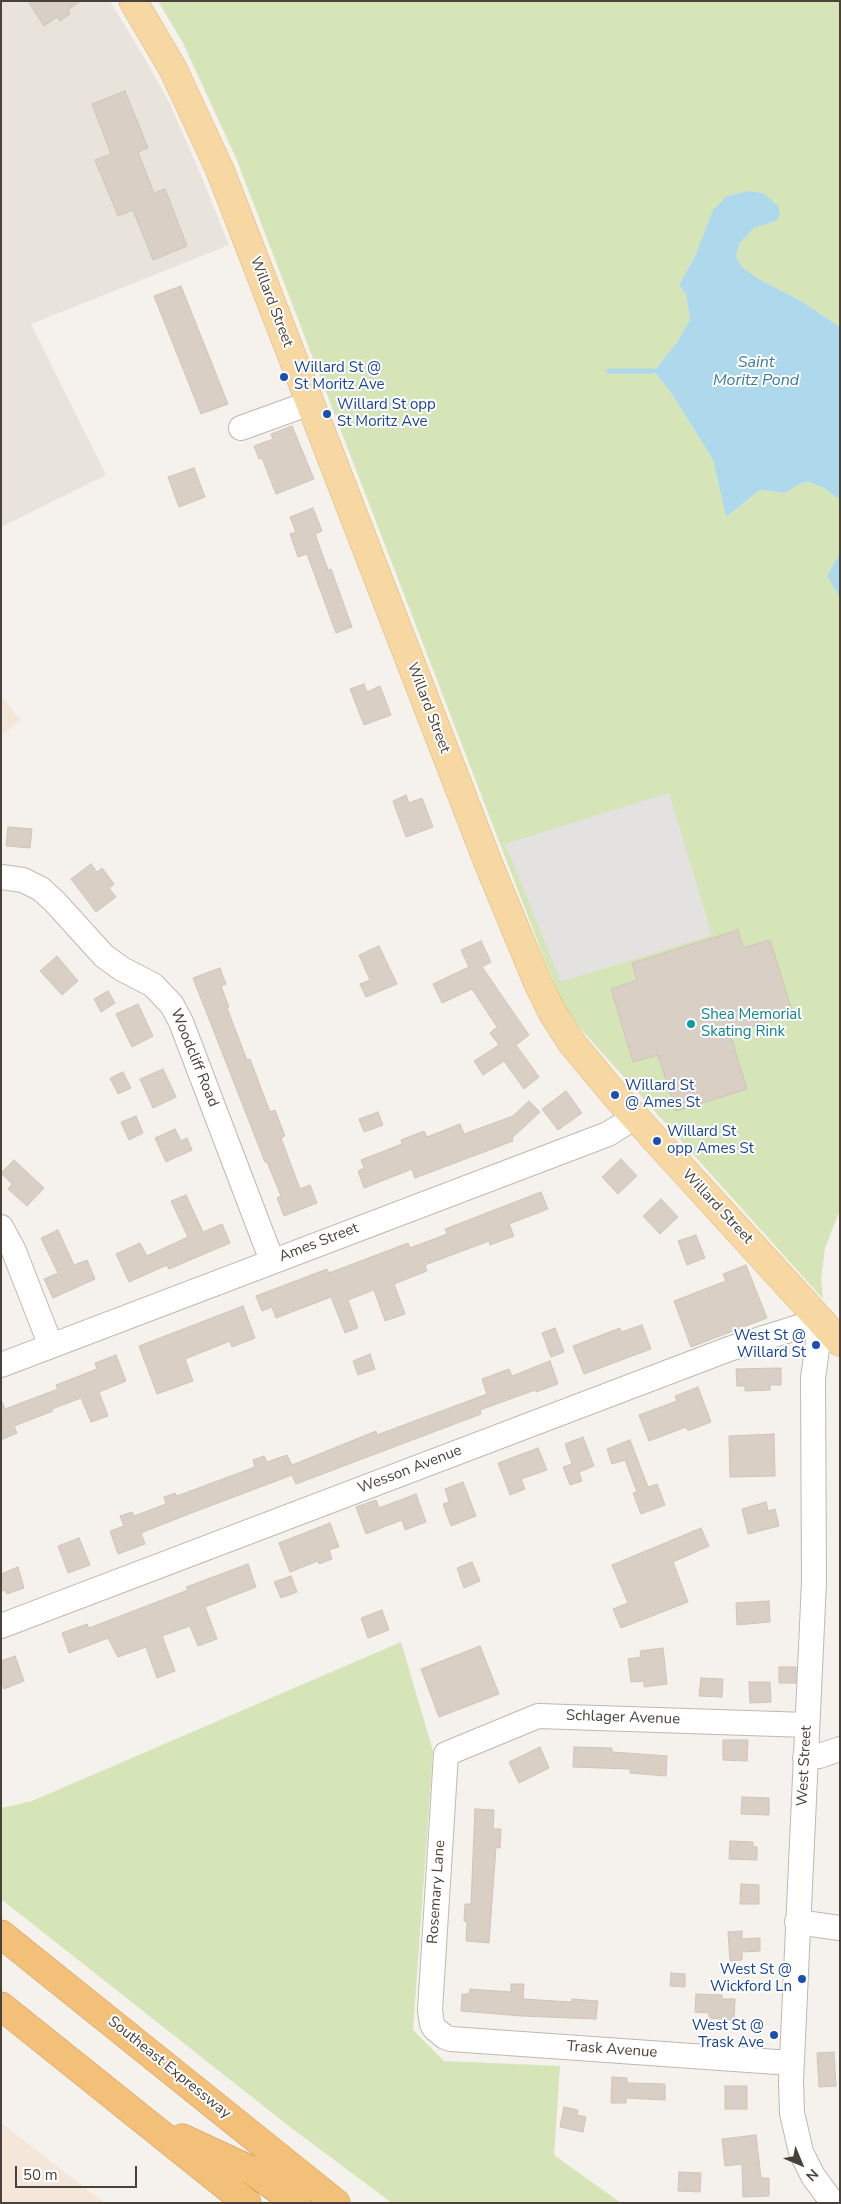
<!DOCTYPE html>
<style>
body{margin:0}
#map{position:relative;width:841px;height:2204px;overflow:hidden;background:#f5f1ec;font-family:"Nunito Sans",sans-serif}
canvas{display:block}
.frame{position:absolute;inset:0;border:2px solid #49423a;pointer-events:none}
.north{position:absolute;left:776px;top:2139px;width:50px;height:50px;-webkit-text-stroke:4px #fff;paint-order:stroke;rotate:135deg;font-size:14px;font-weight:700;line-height:20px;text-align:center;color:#49423a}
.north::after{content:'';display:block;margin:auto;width:18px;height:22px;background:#49423a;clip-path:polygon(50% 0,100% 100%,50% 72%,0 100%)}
.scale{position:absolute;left:15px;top:2166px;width:122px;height:22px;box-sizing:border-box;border:2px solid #49423a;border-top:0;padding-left:6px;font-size:15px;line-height:18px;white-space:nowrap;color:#49423a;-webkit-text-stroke:4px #fff;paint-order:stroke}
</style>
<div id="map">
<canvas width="841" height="2204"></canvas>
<div class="frame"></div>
<div class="north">N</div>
<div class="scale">50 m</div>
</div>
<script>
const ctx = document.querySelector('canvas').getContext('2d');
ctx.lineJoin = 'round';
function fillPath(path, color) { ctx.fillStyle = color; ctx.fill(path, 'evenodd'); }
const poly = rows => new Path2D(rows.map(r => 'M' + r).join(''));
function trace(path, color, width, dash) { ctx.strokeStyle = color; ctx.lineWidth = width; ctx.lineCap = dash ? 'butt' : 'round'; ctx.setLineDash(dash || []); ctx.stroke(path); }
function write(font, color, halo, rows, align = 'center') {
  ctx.font = font + ' "Nunito Sans",sans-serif'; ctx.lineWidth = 4; ctx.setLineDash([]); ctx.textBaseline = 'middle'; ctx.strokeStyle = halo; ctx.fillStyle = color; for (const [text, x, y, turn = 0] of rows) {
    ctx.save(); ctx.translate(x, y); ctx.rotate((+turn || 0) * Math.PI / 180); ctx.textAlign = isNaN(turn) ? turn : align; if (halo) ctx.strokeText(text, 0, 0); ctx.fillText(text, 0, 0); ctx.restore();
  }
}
const residential = poly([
 [1,1,110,1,142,54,169,102,202,178,229,245,31,324,106,475,1,527]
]);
const commercial = poly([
 [1,696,21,720,1,736],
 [1,2123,105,2203,1,2203]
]);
const green = poly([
 [158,1,840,1,840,327,801,301,757,278,742,267,736,256,740,243,754,228,776,221,763,193,748,191,727,196,679,285,686,294,690,320,677,342,654,371,672,394,713,460,726,517,760,490,785,493,801,483,809,482,824,488,840,500,840,553,827,576,840,598,840,1210,825,1248,821,1279,823,1299,579,1027,562,1001,544,958,236,158,183,43],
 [401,1642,433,1751,413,2030,444,2061,560,2066,554,2155,621,2203,392,2203,290,2127,1,1899,1,1808,32,1801]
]);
const parking = poly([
 [669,793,712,935,561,982,505,844]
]);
const water = poly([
 [748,191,763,193,778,206,780,215,776,221,754,228,740,243,736,256,742,267,757,278,801,301,840,327,840,500,824,488,809,482,801,483,785,493,760,490,726,517,713,460,672,394,654,371,677,342,690,320,686,294,679,285,696,254,713,210,727,196],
 [840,553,840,598,827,576]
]);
const stream = poly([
 [609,371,654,371]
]);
const building = poly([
 [28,1,80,1,68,10,70,14,60,21,57,17,44,26,28,1],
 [125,91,148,148,138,152,154,193,165,189,187,246,153,260,133,210,118,216,95,160,111,154,92,104,125,91],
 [181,286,228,404,201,414,154,296,181,286],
 [292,426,314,479,276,494,262,458,259,459,254,446,273,439,271,434,292,426],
 [194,468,205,497,179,507,168,477,194,468],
 [313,508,322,531,315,534,328,570,331,569,352,627,336,633,307,554,298,557,290,534,296,532,290,517,313,508],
 [364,684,367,692,380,686,391,715,364,725,350,689,364,684],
 [406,795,409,803,422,798,433,827,406,837,393,801,406,795],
 [8,827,32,829,30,848,6,846,8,827],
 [91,864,97,872,102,868,114,884,109,888,116,897,96,912,71,879,91,864],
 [738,930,743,948,770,940,793,1014,730,1034,747,1089,676,1111,658,1055,633,1062,611,989,637,980,632,963,738,930],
 [481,941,491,962,482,967,529,1035,516,1045,539,1077,524,1089,504,1061,483,1075,474,1061,499,1045,490,1033,497,1027,472,989,442,1003,433,984,469,967,461,950,481,941],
 [379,946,397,984,366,997,360,984,370,980,359,955,379,946],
 [57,956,78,981,62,995,40,971,57,956],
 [220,968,226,984,221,986,229,1007,227,1008,247,1060,250,1059,270,1112,275,1110,285,1136,281,1138,300,1189,310,1185,317,1203,284,1216,277,1198,281,1196,267,1162,265,1162,193,978,220,968],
 [108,991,115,1003,101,1012,94,999,108,991],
 [138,1004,153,1036,132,1047,116,1014,138,1004],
 [163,1069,176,1097,153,1108,140,1079,163,1069],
 [123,1072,131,1088,118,1094,110,1078,123,1072],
 [566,1091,582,1113,558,1130,542,1109,566,1091],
 [529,1101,540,1112,512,1138,513,1141,415,1178,412,1169,364,1188,358,1171,364,1168,361,1160,402,1144,401,1140,424,1131,427,1137,460,1124,464,1134,513,1116,529,1101],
 [378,1112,383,1125,364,1132,359,1119,378,1112],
 [136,1116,143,1133,129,1140,121,1122,136,1116],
 [175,1129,181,1141,187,1138,192,1150,166,1162,155,1138,175,1129],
 [621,1159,637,1176,618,1194,602,1177,621,1159],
 [14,1160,44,1188,27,1206,8,1189,12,1184,1,1173,14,1160],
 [541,1192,548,1209,509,1224,514,1236,490,1245,489,1241,425,1265,427,1271,394,1284,405,1314,385,1321,374,1290,348,1300,358,1328,345,1333,331,1297,276,1318,272,1307,262,1311,256,1296,327,1269,329,1273,408,1243,410,1248,447,1234,445,1229,541,1192],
 [186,1195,203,1232,222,1224,230,1243,169,1269,167,1265,129,1282,116,1254,140,1243,147,1256,188,1237,171,1201,186,1195],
 [661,1199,678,1217,660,1234,643,1216,661,1199],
 [58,1230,74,1265,87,1260,95,1279,53,1298,44,1279,58,1273,41,1238,58,1230],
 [696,1235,705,1258,687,1265,678,1241,696,1235],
 [746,1265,767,1318,691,1347,674,1301,726,1281,723,1274,746,1265],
 [243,1306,255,1338,232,1347,230,1341,185,1359,193,1381,157,1394,139,1346,243,1306],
 [642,1325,651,1349,584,1374,573,1346,620,1328,621,1332,642,1325],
 [555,1328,564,1352,551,1357,542,1333,555,1328],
 [370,1354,375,1369,358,1375,353,1361,370,1354],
 [116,1355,126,1381,99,1392,108,1416,91,1422,81,1398,52,1409,53,1411,14,1426,17,1433,1,1440,1,1400,5,1409,58,1389,56,1385,97,1369,95,1363,116,1355],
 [550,1361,558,1384,536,1392,535,1390,480,1410,481,1414,296,1484,292,1475,194,1512,141,1533,145,1544,118,1554,110,1531,124,1526,120,1516,132,1512,134,1516,166,1504,164,1497,175,1493,177,1496,255,1467,253,1460,264,1456,267,1462,287,1455,292,1465,376,1431,377,1435,487,1394,482,1379,509,1369,512,1376,550,1361],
 [781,1368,781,1385,770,1385,770,1390,745,1391,745,1386,737,1386,736,1369,781,1368],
 [698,1387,711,1422,688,1431,686,1427,649,1441,639,1415,677,1401,675,1396,698,1387],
 [774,1434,775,1476,730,1477,729,1436,774,1434],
 [583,1437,594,1466,579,1472,582,1481,570,1485,563,1467,572,1464,565,1444,583,1437],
 [630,1440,648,1487,657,1484,665,1505,641,1514,633,1493,637,1492,625,1460,612,1464,607,1449,630,1440],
 [538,1448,547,1470,521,1479,525,1489,510,1495,498,1463,538,1448],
 [463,1482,476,1516,451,1526,443,1504,449,1502,445,1489,463,1482],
 [416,1494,426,1522,405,1530,402,1520,366,1534,356,1507,376,1500,379,1508,416,1494],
 [766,1502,768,1511,775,1509,779,1526,748,1534,742,1509,766,1502],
 [330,1523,339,1547,329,1550,332,1559,319,1564,318,1561,290,1572,279,1543,330,1523],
 [701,1528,709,1546,673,1562,688,1602,621,1628,613,1609,628,1603,612,1565,701,1528],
 [79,1538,90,1565,68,1573,58,1546,79,1538],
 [472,1562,480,1581,464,1588,457,1568,472,1562],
 [248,1564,256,1587,205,1607,217,1639,198,1646,190,1626,162,1636,175,1671,157,1678,146,1647,118,1657,108,1638,69,1653,62,1633,87,1624,89,1628,188,1590,186,1587,248,1564],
 [18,1567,24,1588,7,1594,5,1590,1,1591,1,1574,18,1567],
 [291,1576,297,1592,281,1598,274,1582,291,1576],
 [769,1601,770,1622,737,1625,736,1603,769,1601],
 [382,1610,389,1630,368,1638,361,1618,382,1610],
 [480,1646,499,1694,439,1717,421,1669,480,1646],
 [663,1648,667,1684,644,1687,644,1681,631,1682,628,1659,641,1657,640,1651,663,1648],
 [15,1656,24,1681,4,1689,1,1681,1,1661,15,1656],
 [779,1667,796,1667,796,1683,779,1683,779,1667],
 [701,1678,723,1679,722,1697,699,1696,701,1678],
 [749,1682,770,1682,771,1702,750,1703,749,1682],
 [723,1740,748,1740,747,1761,723,1760,723,1740],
 [540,1747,549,1768,519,1783,509,1762,540,1747],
 [574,1747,612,1748,612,1752,667,1756,666,1776,630,1773,630,1769,573,1767,574,1747],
 [742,1797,769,1798,769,1815,741,1814,742,1797],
 [475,1809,494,1810,493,1829,501,1829,500,1848,496,1847,489,1943,466,1941,467,1922,464,1921,465,1904,471,1904,475,1809],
 [730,1841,753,1842,753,1847,757,1847,757,1860,729,1859,730,1841],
 [741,1884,759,1885,759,1904,740,1904,741,1884],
 [742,1931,742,1939,760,1938,760,1951,742,1952,742,1960,730,1961,728,1932,742,1931],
 [671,1973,685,1974,685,1987,670,1986,671,1973],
 [511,1984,524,1984,523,1999,571,2002,572,1999,598,2001,596,2019,522,2016,461,2011,462,1994,469,1994,470,1989,511,1992,511,1984],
 [696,1994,722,1995,722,1999,735,1999,734,2020,709,2018,709,2013,695,2012,696,1994],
 [834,2052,836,2086,819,2087,817,2053,834,2052],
 [612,2077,627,2078,627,2083,665,2084,665,2100,626,2098,626,2103,611,2103,612,2077],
 [725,2086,747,2086,747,2109,725,2109,725,2086],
 [564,2107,578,2110,577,2115,586,2117,583,2132,560,2127,564,2107],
 [756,2135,761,2178,769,2178,769,2196,743,2197,742,2164,725,2166,722,2139,756,2135],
 [679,2172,701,2173,700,2192,678,2191,679,2172]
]);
const minor = poly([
 [241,428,310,403],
 [1,877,23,880,41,889,55,902,104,956,122,969,153,985,172,1005,181,1022,272,1261],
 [1,1227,13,1249,51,1346],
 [1,1365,608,1134,635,1117],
 [1,1626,729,1349,821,1320,813,1378,814,1582,791,2081,792,2113,801,2152,813,2176,833,2203],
 [805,1757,819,1756,840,1749],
 [797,1922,840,1928],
 [791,2063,451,2039,445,2037,435,2029,432,2024,430,2010,446,1754,538,1716,807,1725]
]);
const major = poly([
 [133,1,173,69,220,170,489,865,537,981,552,1012,571,1042,615,1095,840,1342]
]);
const highway = poly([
 [1,1934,336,2203],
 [1,2006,247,2203],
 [182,2138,251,2170,296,2203]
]);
const markers = [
 [284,377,5,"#1a4fb4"],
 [327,414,5,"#1a4fb4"],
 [691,1024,5,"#0f9aa8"],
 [615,1095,5,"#1a4fb4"],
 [657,1141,5,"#1a4fb4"],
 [816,1345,5,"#1a4fb4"],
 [802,1979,5,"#1a4fb4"],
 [774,2035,5,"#1a4fb4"]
];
const streetNames = [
 ["Willard Street",271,302,69],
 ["Willard Street",428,708,69],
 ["Woodcliff Road",194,1058,68],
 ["Willard Street",717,1207,47],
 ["Ames Street",319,1243,-21],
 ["Wesson Avenue",410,1470,-21],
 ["Schlager Avenue",623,1718,2],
 ["West Street",805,1766,-87],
 ["Rosemary Lane",437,1892,-86],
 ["Trask Avenue",612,2050,4],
 ["Southeast Expressway",169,2068,39]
];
const transitNames = [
 ["Willard St @",294,368],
 ["St Moritz Ave",294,385],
 ["Willard St opp",337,405],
 ["St Moritz Ave",337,422],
 ["Willard St",625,1086],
 ["@ Ames St",625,1103],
 ["Willard St",667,1132],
 ["opp Ames St",667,1149],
 ["West St @",806,1336,"right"],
 ["Willard St",806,1353,"right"],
 ["West St @",792,1970,"right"],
 ["Wickford Ln",792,1987,"right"],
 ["West St @",764,2026,"right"],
 ["Trask Ave",764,2043,"right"]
];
const cultureNames = [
 ["Shea Memorial",701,1015],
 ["Skating Rink",701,1032]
];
const waterNames = [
 ["Saint",756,363],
 ["Moritz Pond",756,381]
];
fillPath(residential, '#e8e3db');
fillPath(commercial, '#f4e7da');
fillPath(green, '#d5e5b8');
fillPath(parking, '#e4e2e0');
fillPath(water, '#aed8ec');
trace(stream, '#aed8ec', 5);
fillPath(building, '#d9cfc5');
trace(building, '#d0c4b6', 1);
trace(minor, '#c0b8af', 26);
trace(major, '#dcb373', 29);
trace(highway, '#d39448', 29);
trace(minor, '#fff', 24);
trace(major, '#f7d8a3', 28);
trace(highway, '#f3c079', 28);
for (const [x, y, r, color] of markers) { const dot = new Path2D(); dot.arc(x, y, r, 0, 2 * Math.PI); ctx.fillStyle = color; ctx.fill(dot); trace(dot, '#fff', 2); }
write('15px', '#49423a', '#fff', streetNames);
write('15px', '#164399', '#fff', transitNames, 'left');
write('15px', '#0d838f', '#fff', cultureNames, 'left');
write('italic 16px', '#367b9e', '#fff', waterNames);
</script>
